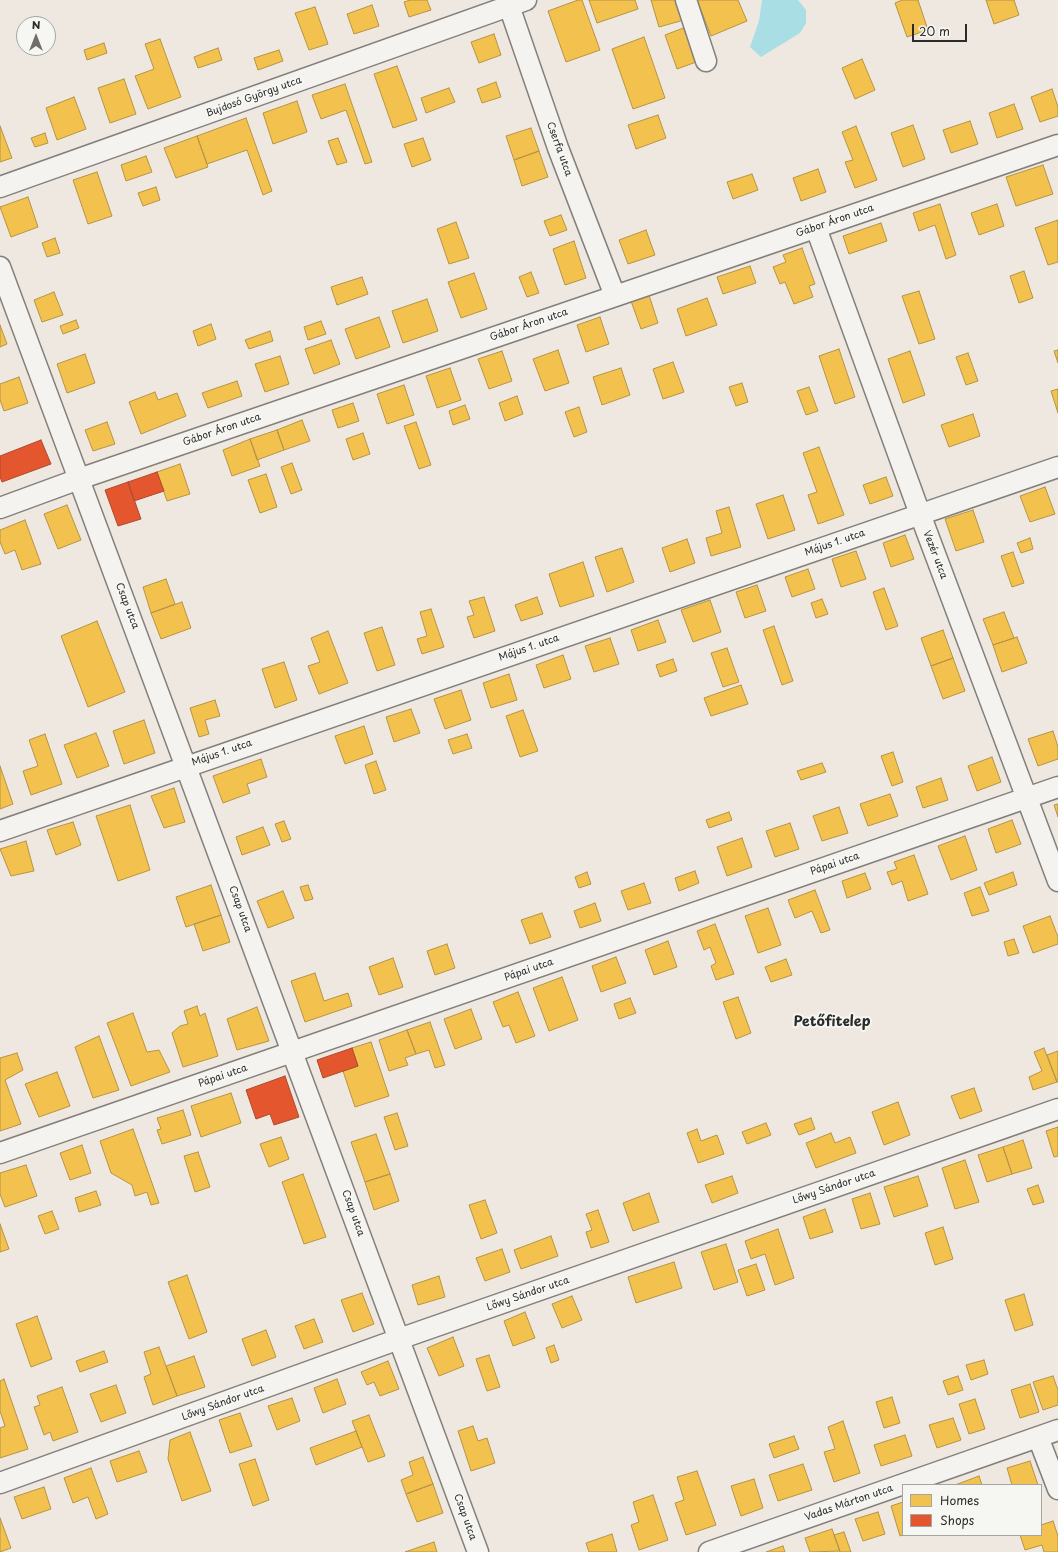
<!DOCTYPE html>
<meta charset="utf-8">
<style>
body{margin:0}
#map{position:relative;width:1058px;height:1552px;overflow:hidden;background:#efe8e0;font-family:"Playpen Sans",sans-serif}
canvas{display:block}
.legend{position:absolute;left:902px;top:1484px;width:140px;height:52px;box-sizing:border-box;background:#f6f6f2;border:1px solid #a5a5a2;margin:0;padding:5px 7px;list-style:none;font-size:12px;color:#2b2b2b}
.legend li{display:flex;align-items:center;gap:8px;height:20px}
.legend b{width:20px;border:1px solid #a5a5a2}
.north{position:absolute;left:16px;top:16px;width:40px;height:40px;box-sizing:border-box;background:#f6f6f2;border:1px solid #a5a5a2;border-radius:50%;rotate:0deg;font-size:11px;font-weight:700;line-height:16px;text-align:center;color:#2b2b2b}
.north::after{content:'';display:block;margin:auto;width:14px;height:18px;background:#706d6a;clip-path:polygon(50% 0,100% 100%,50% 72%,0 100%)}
.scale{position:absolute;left:912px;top:24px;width:55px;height:18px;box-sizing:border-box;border:2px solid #2b2b2b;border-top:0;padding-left:5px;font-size:12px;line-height:14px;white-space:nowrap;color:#2b2b2b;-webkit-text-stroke:3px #f6f6f2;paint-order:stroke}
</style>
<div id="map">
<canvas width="1058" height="1552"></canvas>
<ul class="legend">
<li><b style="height:11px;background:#f2c14e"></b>Homes</li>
<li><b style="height:11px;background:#e4572e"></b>Shops</li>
</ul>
<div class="north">N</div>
<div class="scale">20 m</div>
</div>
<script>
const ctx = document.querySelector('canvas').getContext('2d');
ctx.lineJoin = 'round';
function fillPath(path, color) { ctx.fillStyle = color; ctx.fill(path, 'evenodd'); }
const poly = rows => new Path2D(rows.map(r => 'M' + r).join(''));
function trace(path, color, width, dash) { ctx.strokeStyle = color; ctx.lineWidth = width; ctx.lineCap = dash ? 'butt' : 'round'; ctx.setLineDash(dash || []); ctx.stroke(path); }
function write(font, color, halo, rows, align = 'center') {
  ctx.font = font + ' "Playpen Sans",sans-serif'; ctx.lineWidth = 4; ctx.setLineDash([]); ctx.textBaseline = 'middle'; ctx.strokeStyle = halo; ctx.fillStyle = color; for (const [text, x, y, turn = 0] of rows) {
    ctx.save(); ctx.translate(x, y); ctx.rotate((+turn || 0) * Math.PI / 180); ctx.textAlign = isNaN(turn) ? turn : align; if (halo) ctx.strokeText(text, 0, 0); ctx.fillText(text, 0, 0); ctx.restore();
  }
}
const water = poly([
 [762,0,798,0,806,10,806,23,800,33,761,57,750,47,759,21]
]);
const homes = poly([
 [410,0,427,0,431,10,409,17,404,2,410,0],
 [578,0,582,0,600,50,566,62,548,11,578,0],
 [589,0,635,0,638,9,597,23,589,0],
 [651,0,678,0,684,20,659,27,651,0],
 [697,0,738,0,747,21,711,36,697,0],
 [902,0,918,0,928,30,907,37,895,3,902,0],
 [986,0,1014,0,1019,15,994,24,986,0],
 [372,5,379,26,354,34,347,14,372,5],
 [315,7,328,44,309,50,295,13,315,7],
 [686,27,699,61,677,69,665,35,686,27],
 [494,34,501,55,479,63,471,42,494,34],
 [644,37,665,98,633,109,612,49,644,37],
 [160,39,181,97,148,109,135,76,154,69,145,44,160,39],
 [104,43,107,53,87,60,84,50,104,43],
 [218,48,222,60,198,68,194,57,218,48],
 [279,50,283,61,258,70,254,58,279,50],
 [862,59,875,90,855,99,842,68,862,59],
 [397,66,417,120,393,128,374,74,397,66],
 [124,79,136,114,110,123,98,88,124,79],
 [496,82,501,97,482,103,477,89,496,82],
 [345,84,372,162,365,164,346,110,321,119,312,95,345,84],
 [449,88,455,102,426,113,421,98,449,88],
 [1052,89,1058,107,1058,116,1040,122,1031,97,1052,89],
 [74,97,86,129,57,140,46,108,74,97],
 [297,101,307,132,273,144,263,113,297,101],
 [1014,104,1023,129,997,138,989,113,1014,104],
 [658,115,666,138,636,149,628,125,658,115],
 [246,118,272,191,263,195,247,150,207,164,197,136,246,118],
 [970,121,978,144,951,153,943,130,970,121],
 [913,125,925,159,903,167,891,133,913,125],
 [0,126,12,158,0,162,0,126],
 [856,126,877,180,855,188,845,162,853,160,842,132,856,126],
 [531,128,539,151,514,160,506,136,531,128],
 [45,133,48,143,35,147,31,138,45,133],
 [197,136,208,167,176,178,164,148,197,136],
 [338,138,347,162,337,165,328,141,338,138],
 [423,138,431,160,412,167,404,144,423,138],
 [539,151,548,177,522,186,514,160,539,151],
 [146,156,152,172,126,181,121,165,146,156],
 [1043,165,1053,194,1016,206,1006,177,1043,165],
 [818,169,826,192,801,201,793,178,818,169],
 [97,172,112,216,88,224,73,180,97,172],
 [752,174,758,190,733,199,727,182,752,174],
 [156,187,160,200,143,206,138,193,156,187],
 [28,197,38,227,11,237,0,207,28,197],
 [940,204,956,255,946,259,935,225,919,231,913,213,940,204],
 [997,204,1004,226,979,235,971,213,997,204],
 [561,215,567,230,550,236,544,221,561,215],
 [1058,220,1058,262,1048,265,1035,228,1058,220],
 [456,222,469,258,449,264,437,229,456,222],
 [881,223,887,241,849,254,843,236,881,223],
 [646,230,655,255,628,264,619,240,646,230],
 [55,238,60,253,47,257,42,243,55,238],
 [574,241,586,278,565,285,553,249,574,241],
 [802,248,815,284,809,286,813,297,794,304,785,282,780,284,773,267,786,262,783,255,802,248],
 [750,266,756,283,723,294,717,277,750,266],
 [1024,271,1033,298,1019,303,1010,276,1024,271],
 [531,272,539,293,527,297,519,277,531,272],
 [474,273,487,309,461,318,448,282,474,273],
 [362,277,368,294,337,305,331,287,362,277],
 [919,291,935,339,919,344,902,296,919,291],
 [54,292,63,315,42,322,34,300,54,292],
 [649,295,658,323,641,329,631,301,649,295],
 [707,298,717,325,686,336,677,309,707,298],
 [427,299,438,331,403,343,392,311,427,299],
 [379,317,390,347,356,359,345,329,379,317],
 [600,317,609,344,586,352,577,325,600,317],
 [76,320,79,328,63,334,60,326,76,320],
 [321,321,326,334,308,340,304,327,321,321],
 [211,324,216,339,198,346,193,331,211,324],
 [0,325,7,344,0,347,0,325],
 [270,331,273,341,249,349,245,340,270,331],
 [331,340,340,364,314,374,305,349,331,340],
 [839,349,855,397,835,404,819,356,839,349],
 [558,350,569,383,545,391,533,359,558,350],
 [1058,350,1058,363,1054,351,1058,350],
 [502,351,512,381,489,389,478,359,502,351],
 [910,351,925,395,903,403,888,359,910,351],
 [968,353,978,381,966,385,956,357,968,353],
 [85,354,95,383,67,393,57,364,85,354],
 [280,356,289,384,265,392,255,364,280,356],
 [673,362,684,392,663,399,653,369,673,362],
 [450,368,461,400,437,408,426,376,450,368],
 [621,368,630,395,602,405,593,377,621,368],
 [19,377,28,403,4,411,0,400,0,384,19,377],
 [237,381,242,396,208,408,202,393,237,381],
 [742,383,748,402,736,406,729,387,742,383],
 [404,385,414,415,387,424,377,394,404,385],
 [809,387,818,411,806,415,797,391,809,387],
 [1058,389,1058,413,1051,391,1058,389],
 [155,392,158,400,177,393,186,416,141,434,129,402,155,392],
 [517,396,523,414,505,421,499,403,517,396],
 [353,403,359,421,338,428,332,410,353,403],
 [465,405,470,419,453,425,449,411,465,405],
 [579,407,587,432,574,437,565,412,579,407],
 [973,414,980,436,949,447,941,425,973,414],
 [302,420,310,441,284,450,277,430,302,420],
 [107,422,115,444,93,451,85,430,107,422],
 [416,422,431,465,419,469,404,426,416,422],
 [277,430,284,450,257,460,250,439,277,430],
 [363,433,370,454,353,460,346,439,363,433],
 [250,439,260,466,232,476,223,450,250,439],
 [819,447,844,515,818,524,808,495,817,492,803,453,819,447],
 [292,463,302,490,291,494,281,467,292,463],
 [180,464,190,494,167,501,157,472,180,464],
 [266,474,277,507,260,513,248,480,266,474],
 [886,477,893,496,870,504,863,485,886,477],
 [1045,487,1055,514,1030,522,1020,496,1045,487],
 [783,495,795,530,768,539,756,504,783,495],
 [67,505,81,540,58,549,44,514,67,505],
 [729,507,741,547,711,556,706,538,722,533,716,511,729,507],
 [973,510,984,542,956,551,945,519,973,510],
 [25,520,41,564,22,570,15,550,5,554,0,542,0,530,25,520],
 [905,535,914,559,891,567,883,543,905,535],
 [1030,538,1033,549,1021,553,1017,543,1030,538],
 [687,539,695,563,670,572,662,548,687,539],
 [622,548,634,582,607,592,595,557,622,548],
 [856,551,866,579,841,587,832,559,856,551],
 [1013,552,1024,583,1012,587,1001,556,1013,552],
 [583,562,594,596,560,607,549,574,583,562],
 [808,569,815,589,792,597,785,577,808,569],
 [166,579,175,604,151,613,143,587,166,579],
 [757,585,766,611,745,618,736,592,757,585],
 [884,588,898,626,886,630,873,592,884,588],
 [484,597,495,631,474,638,467,617,474,615,469,601,484,597],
 [537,597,543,614,521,621,515,605,537,597],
 [822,599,828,614,816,618,811,603,822,599],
 [710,600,721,632,693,642,681,610,710,600],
 [182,602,191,628,161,639,151,613,182,602],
 [431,609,444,647,422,654,417,639,427,636,420,612,431,609],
 [1004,612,1014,638,993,645,983,619,1004,612],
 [658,620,666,642,638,651,631,630,658,620],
 [97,621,125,692,88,707,61,636,97,621],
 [774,626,793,681,782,685,763,630,774,626],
 [382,627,395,665,377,671,364,633,382,627],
 [943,630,953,658,931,666,921,638,943,630],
 [328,631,348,683,319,694,308,666,320,662,311,638,328,631],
 [1017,637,1027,663,1002,672,993,645,1017,637],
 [610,638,619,664,594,672,585,646,610,638],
 [727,648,739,682,723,687,711,653,727,648],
 [563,655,571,679,544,688,536,665,563,655],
 [953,658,965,691,943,699,931,666,953,658],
 [673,659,677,671,660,677,656,665,673,659],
 [284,662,297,700,275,708,262,669,284,662],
 [509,674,517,700,491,708,483,683,509,674],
 [741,685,748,704,711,716,704,698,741,685],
 [461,690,471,720,445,729,434,699,461,690],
 [215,700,220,716,205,720,209,734,199,737,190,708,215,700],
 [411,709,420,733,394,742,386,717,411,709],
 [523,710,538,751,520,757,506,716,523,710],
 [144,720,155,753,124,764,113,731,144,720],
 [364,726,373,754,345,764,335,736,364,726],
 [1053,731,1058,747,1058,759,1038,766,1028,739,1053,731],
 [96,733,109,766,77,778,64,745,96,733],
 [45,734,62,784,31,795,23,771,38,766,29,740,45,734],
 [467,734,472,748,453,754,448,740,467,734],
 [893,752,903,782,892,786,881,756,893,752],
 [992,757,1001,782,977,791,968,766,992,757],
 [261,759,267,777,247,784,250,793,223,803,213,776,261,759],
 [376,761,386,790,374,794,365,765,376,761],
 [822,763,826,772,801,780,797,771,822,763],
 [0,766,13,804,0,809,0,766],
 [941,778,948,800,923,808,916,787,941,778],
 [174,788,185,822,164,828,151,796,174,788],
 [890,794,898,816,868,826,860,804,890,794],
 [1058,804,1058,817,1054,805,1058,804],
 [130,805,150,870,118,881,96,816,130,805],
 [839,807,848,833,822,841,813,816,839,807],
 [729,812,732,820,709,828,706,820,729,812],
 [1012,820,1021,844,996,853,988,829,1012,820],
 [284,821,291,839,282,842,275,824,284,821],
 [73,822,81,845,56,855,47,830,73,822],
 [790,823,799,849,775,857,766,831,790,823],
 [263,827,270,845,242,855,236,837,263,827],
 [965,836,977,870,951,880,938,846,965,836],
 [742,838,752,867,727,876,717,847,742,838],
 [26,841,34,871,11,876,0,849,26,841],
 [914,855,928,894,908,901,902,881,892,885,887,872,897,869,894,862,914,855],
 [695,871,699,883,679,891,675,878,695,871],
 [587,872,591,884,579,888,575,877,587,872],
 [1013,872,1017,885,989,895,984,883,1013,872],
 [865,873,871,889,847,898,842,881,865,873],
 [644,883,651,903,628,910,621,891,644,883],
 [211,885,221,915,186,927,176,897,211,885],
 [308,885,313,899,305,901,300,887,308,885],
 [980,887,989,911,972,916,964,893,980,887],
 [815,890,830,930,821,933,812,911,795,918,788,900,815,890],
 [283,891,294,918,268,928,257,901,283,891],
 [595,903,601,921,580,928,574,911,595,903],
 [768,908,781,945,758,953,745,916,768,908],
 [542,913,551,937,530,944,521,920,542,913],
 [221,915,230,942,203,951,194,924,221,915],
 [1050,916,1058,937,1058,944,1033,953,1023,926,1050,916],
 [715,924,734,974,716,980,711,966,716,963,710,947,704,950,697,931,715,924],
 [1014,939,1019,953,1008,956,1004,942,1014,939],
 [668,941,677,967,654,975,645,950,668,941],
 [447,944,455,968,435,975,427,951,447,944],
 [616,957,626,983,601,992,592,966,616,957],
 [393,958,403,987,379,995,369,967,393,958],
 [786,959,792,975,771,982,765,967,786,959],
 [315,973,324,1001,348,993,352,1006,305,1022,291,981,315,973],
 [562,977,578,1020,549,1031,533,988,562,977],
 [518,992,535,1036,516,1043,509,1025,503,1027,493,1002,518,992],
 [738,997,751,1033,736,1039,723,1002,738,997],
 [630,998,636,1013,619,1019,614,1004,630,998],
 [197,1006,200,1016,205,1013,218,1056,183,1067,172,1033,180,1026,188,1024,184,1011,197,1006],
 [257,1007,269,1041,237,1050,227,1019,257,1007],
 [471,1009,482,1039,455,1049,444,1019,471,1009],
 [133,1013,147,1052,159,1050,170,1072,131,1086,107,1023,133,1013],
 [430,1022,445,1065,435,1068,429,1050,416,1054,407,1030,430,1022],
 [407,1030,416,1054,405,1058,408,1065,389,1071,379,1040,407,1030],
 [99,1036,119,1090,93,1098,75,1047,99,1036],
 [371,1042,389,1096,355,1107,343,1071,358,1066,352,1048,371,1042],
 [1044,1048,1057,1082,1033,1090,1029,1077,1042,1071,1034,1052,1044,1048],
 [1058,1051,1058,1082,1057,1082,1047,1055,1058,1051],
 [17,1053,23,1070,5,1080,21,1124,0,1131,0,1058,17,1053],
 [57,1072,70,1106,39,1117,25,1084,57,1072],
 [974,1088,982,1111,960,1119,951,1096,974,1088],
 [231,1093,241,1123,201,1137,191,1106,231,1093],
 [898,1102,910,1135,884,1145,872,1112,898,1102],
 [183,1110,191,1135,162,1144,157,1130,161,1129,157,1118,183,1110],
 [397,1113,408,1146,395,1150,384,1117,397,1113],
 [811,1118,815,1129,799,1135,794,1124,811,1118],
 [766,1123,771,1135,747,1144,742,1132,766,1123],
 [1058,1127,1058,1156,1054,1157,1046,1131,1058,1127],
 [133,1129,159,1203,151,1205,147,1192,135,1196,132,1185,111,1173,100,1141,133,1129],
 [697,1129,701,1141,717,1135,724,1154,698,1163,687,1133,697,1129],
 [831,1133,835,1143,850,1137,856,1153,816,1168,806,1143,831,1133],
 [376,1134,390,1174,365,1182,351,1142,376,1134],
 [281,1137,289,1159,269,1167,260,1144,281,1137],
 [1023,1140,1032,1168,1012,1174,1003,1147,1023,1140],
 [82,1145,91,1173,70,1180,60,1153,82,1145],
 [1003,1147,1012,1174,987,1182,978,1155,1003,1147],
 [198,1152,210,1187,195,1192,184,1156,198,1152],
 [965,1160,979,1202,955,1209,942,1168,965,1160],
 [26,1165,37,1196,5,1207,0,1194,0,1173,26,1165],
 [303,1174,326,1237,304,1244,282,1182,303,1174],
 [390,1174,399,1201,374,1210,365,1182,390,1174],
 [732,1176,738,1193,712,1203,705,1185,732,1176],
 [918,1176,928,1206,894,1217,884,1187,918,1176],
 [1038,1185,1044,1202,1033,1205,1027,1189,1038,1185],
 [96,1191,101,1205,79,1212,75,1198,96,1191],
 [649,1193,659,1222,633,1231,623,1203,649,1193],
 [870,1193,880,1224,861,1229,852,1199,870,1193],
 [485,1200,497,1233,481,1239,469,1205,485,1200],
 [825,1209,833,1232,810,1239,803,1217,825,1209],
 [598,1210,609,1242,591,1248,586,1232,592,1230,586,1214,598,1210],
 [52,1211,59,1229,45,1234,38,1216,52,1211],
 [0,1224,9,1249,0,1252,0,1224],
 [943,1227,953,1259,935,1265,925,1233,943,1227],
 [778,1229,794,1278,775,1285,765,1254,751,1259,745,1241,778,1229],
 [551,1236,558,1256,521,1269,514,1250,551,1236],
 [726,1244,738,1282,714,1290,701,1252,726,1244],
 [502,1249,510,1272,485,1281,476,1258,502,1249],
 [674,1262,682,1288,636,1303,628,1277,674,1262],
 [756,1264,765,1290,747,1296,738,1270,756,1264],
 [187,1275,207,1332,189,1339,168,1282,187,1275],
 [439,1276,445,1297,418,1305,412,1285,439,1276],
 [362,1293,374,1324,353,1332,341,1300,362,1293],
 [1024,1294,1033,1325,1015,1331,1005,1300,1024,1294],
 [572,1296,582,1320,562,1328,552,1304,572,1296],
 [525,1312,535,1338,513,1346,504,1321,525,1312],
 [37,1316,52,1359,31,1367,16,1324,37,1316],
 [314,1319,323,1342,304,1349,295,1326,314,1319],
 [266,1330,276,1357,252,1366,242,1339,266,1330],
 [453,1337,464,1366,439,1376,427,1348,453,1337],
 [554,1345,559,1360,551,1363,546,1348,554,1345],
 [159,1347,177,1396,153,1405,144,1377,151,1374,144,1352,159,1347],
 [104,1351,108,1362,80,1372,76,1361,104,1351],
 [489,1355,500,1387,487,1391,476,1359,489,1355],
 [194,1356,205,1387,177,1396,166,1366,194,1356],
 [984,1360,988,1374,971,1380,966,1365,984,1360],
 [388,1361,399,1389,380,1396,374,1382,367,1385,361,1372,388,1361],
 [958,1376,963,1390,948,1395,943,1381,958,1376],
 [1053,1376,1058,1390,1058,1405,1043,1410,1033,1382,1053,1376],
 [4,1379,28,1449,0,1458,0,1428,5,1426,0,1411,0,1381,4,1379],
 [337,1379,346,1404,323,1413,314,1388,337,1379],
 [1030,1384,1039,1412,1020,1418,1011,1390,1030,1384],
 [116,1385,126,1413,101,1422,90,1394,116,1385],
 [62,1387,78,1432,53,1441,50,1432,44,1435,34,1407,40,1405,37,1396,62,1387],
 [892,1397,900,1423,884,1428,876,1402,892,1397],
 [292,1398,300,1421,277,1430,268,1406,292,1398],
 [975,1399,985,1429,969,1434,959,1404,975,1399],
 [240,1413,252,1446,230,1453,219,1420,240,1413],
 [369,1415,385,1456,368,1462,352,1421,369,1415],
 [953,1418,961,1440,937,1448,929,1425,953,1418],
 [843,1421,860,1473,834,1482,824,1452,835,1449,828,1427,843,1421],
 [473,1426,478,1441,487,1438,495,1463,471,1471,458,1431,473,1426],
 [356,1431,362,1447,316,1465,310,1448,356,1431],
 [190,1432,211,1491,182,1501,168,1459,170,1440,190,1432],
 [905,1435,912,1456,881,1466,874,1445,905,1435],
 [794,1436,799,1449,774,1458,769,1444,794,1436],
 [139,1451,147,1472,117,1482,110,1461,139,1451],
 [423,1457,433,1484,406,1494,401,1480,413,1475,409,1462,423,1457],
 [255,1459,269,1500,253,1506,239,1464,255,1459],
 [1030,1461,1038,1485,1012,1485,1007,1468,1030,1461],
 [803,1464,812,1490,778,1501,769,1475,803,1464],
 [91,1468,108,1514,96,1519,88,1497,73,1503,64,1478,91,1468],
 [697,1471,716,1525,686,1535,675,1503,684,1500,677,1477,697,1471],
 [979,1476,982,1485,955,1485,979,1476],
 [754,1479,763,1508,741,1516,731,1486,754,1479],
 [433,1484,443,1513,417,1522,406,1494,433,1484],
 [44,1487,51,1509,22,1519,14,1497,44,1487],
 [653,1495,668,1540,639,1550,631,1525,639,1522,633,1502,653,1495],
 [903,1502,903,1535,900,1536,891,1506,903,1502],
 [878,1512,885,1534,863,1541,855,1519,878,1512],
 [0,1518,11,1548,0,1552,0,1518],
 [1053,1521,1058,1536,1058,1552,1044,1552,1042,1545,1025,1550,1020,1535,1041,1535,1041,1525,1053,1521],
 [832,1529,840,1551,810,1552,805,1538,832,1529],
 [844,1532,851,1552,840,1552,834,1535,844,1532],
 [612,1534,617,1552,589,1552,586,1543,612,1534],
 [434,1542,437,1552,405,1552,434,1542],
 [783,1546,785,1552,766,1552,783,1546]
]);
const shops = poly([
 [41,440,51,464,2,482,0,477,0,456,41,440],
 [157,472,164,491,134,501,128,482,157,472],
 [128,482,141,519,118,526,105,490,128,482],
 [352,1048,358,1066,323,1078,317,1060,352,1048],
 [285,1076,299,1117,274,1125,270,1114,256,1119,246,1090,285,1076]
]);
const minor = poly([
 [507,0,558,148,615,296],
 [686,0,706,61],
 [0,187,526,0],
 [816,228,920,514,1058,881],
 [0,267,478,1552],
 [0,508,79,479,1058,145],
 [0,831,1058,467],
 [0,1153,1058,787],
 [1038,1437,1058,1489],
 [0,1483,399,1339,1058,1109],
 [709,1552,1058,1430]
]);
const streetNames = [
 ["Bujdosó György utca",254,97,-20],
 ["Cserfa utca",559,149,70],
 ["Gábor Áron utca",835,221,-19],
 ["Gábor Áron utca",529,325,-19],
 ["Gábor Áron utca",222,430,-19],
 ["Május 1. utca",835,543,-19],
 ["Vezér utca",935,555,69],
 ["Csap utca",127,606,69],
 ["Május 1. utca",529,648,-19],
 ["Május 1. utca",222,753,-19],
 ["Pápai utca",835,864,-19],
 ["Csap utca",240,909,70],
 ["Pápai utca",529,970,-19],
 ["Pápai utca",223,1076,-19],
 ["Lőwy Sándor utca",834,1187,-19],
 ["Csap utca",353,1213,70],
 ["Lőwy Sándor utca",528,1294,-19],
 ["Lőwy Sándor utca",223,1403,-20],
 ["Vadas Márton utca",849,1503,-19],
 ["Csap utca",465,1517,70]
];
const districtNames = [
 ["Petőfitelep",832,1022]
];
fillPath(water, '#a8dee4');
fillPath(homes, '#f2c14e');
trace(homes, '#b69444', 1);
fillPath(shops, '#e4572e');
trace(shops, '#ac4a2d', 1);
trace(minor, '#83807c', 23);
trace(minor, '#f4f3f0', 20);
write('10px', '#2b2b2b', '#f6f6f2', streetNames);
write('bold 14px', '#2b2b2b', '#f6f6f2', districtNames);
</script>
